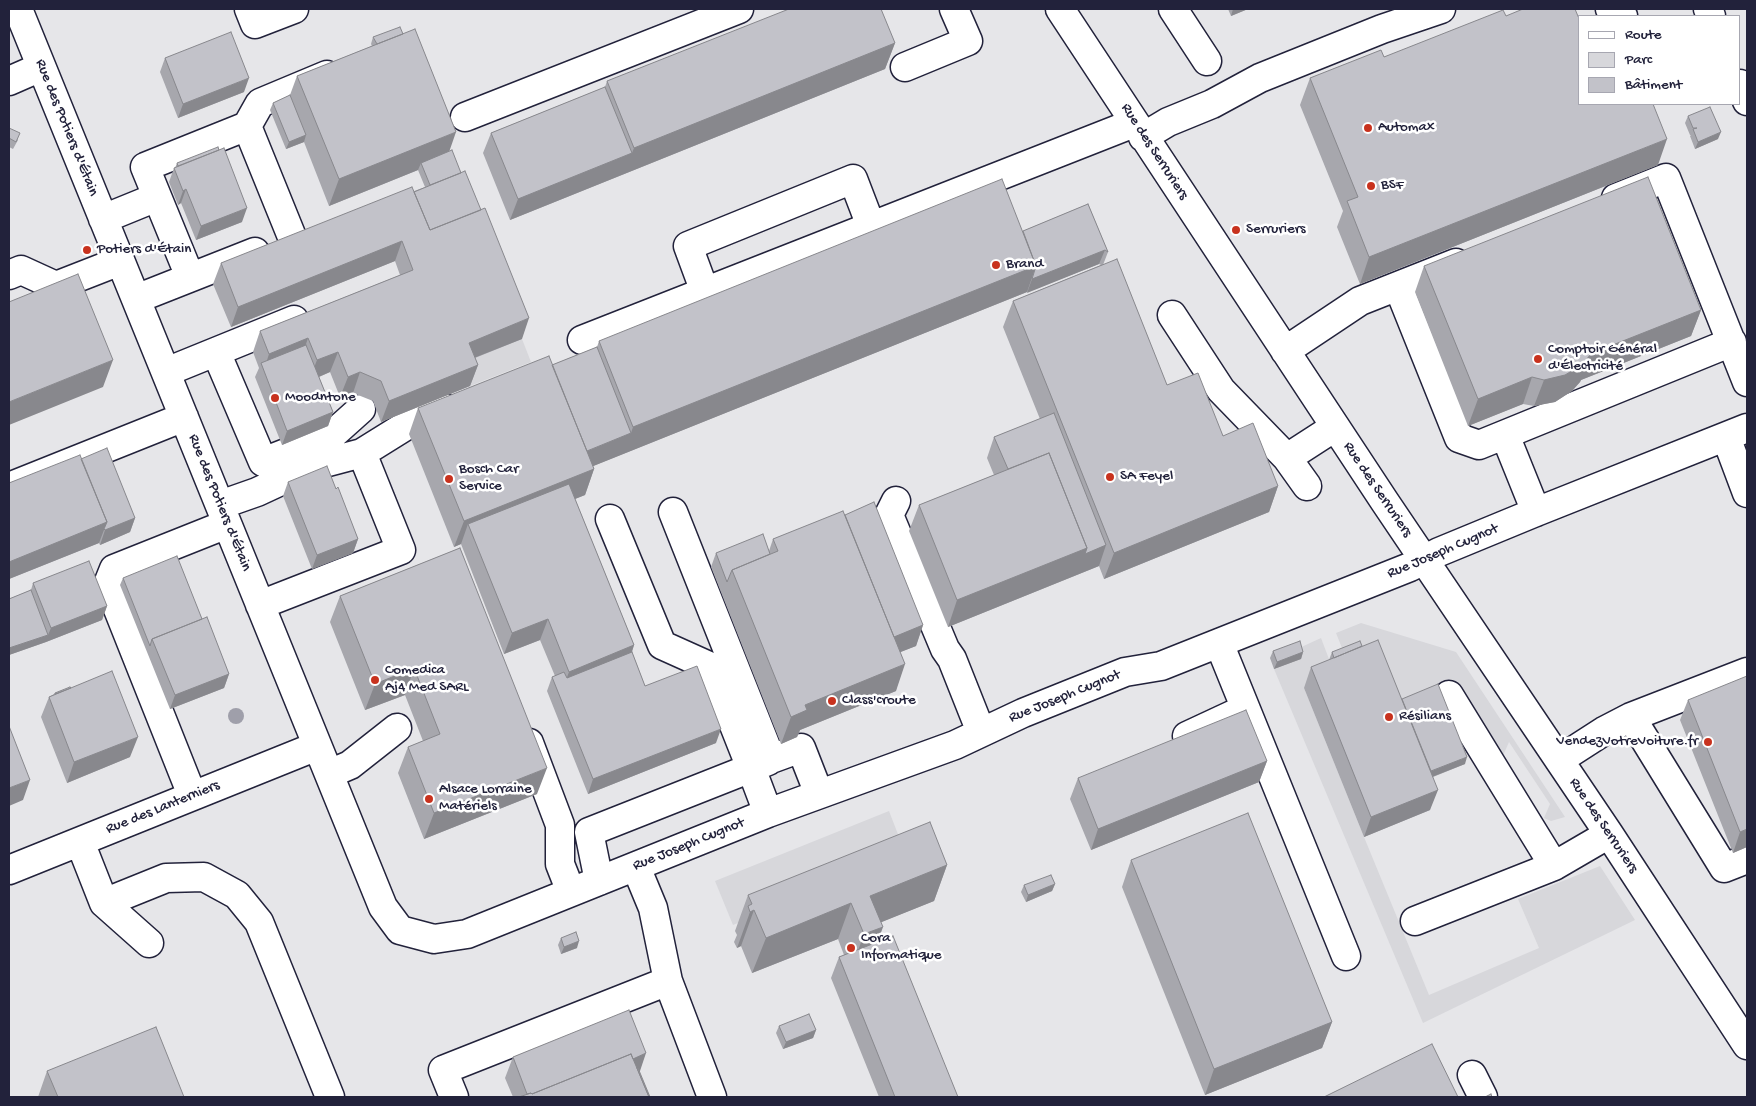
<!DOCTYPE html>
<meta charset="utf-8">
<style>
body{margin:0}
#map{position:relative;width:1756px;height:1106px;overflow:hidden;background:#f6f6f7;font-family:"Gochi Hand",sans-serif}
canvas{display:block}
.frame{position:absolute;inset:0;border:10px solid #22223b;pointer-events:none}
.legend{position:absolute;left:1578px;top:15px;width:162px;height:90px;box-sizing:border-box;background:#fff;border:1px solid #a7a7b1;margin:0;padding:6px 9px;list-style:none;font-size:15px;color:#22223b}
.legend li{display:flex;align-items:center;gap:10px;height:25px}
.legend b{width:25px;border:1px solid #a7a7b1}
</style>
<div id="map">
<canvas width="1756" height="1106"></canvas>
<div class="frame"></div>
<ul class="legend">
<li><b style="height:6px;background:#fff"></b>Route</li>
<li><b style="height:14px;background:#d7d7db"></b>Parc</li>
<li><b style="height:14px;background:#c2c2c9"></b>Bâtiment</li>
</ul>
</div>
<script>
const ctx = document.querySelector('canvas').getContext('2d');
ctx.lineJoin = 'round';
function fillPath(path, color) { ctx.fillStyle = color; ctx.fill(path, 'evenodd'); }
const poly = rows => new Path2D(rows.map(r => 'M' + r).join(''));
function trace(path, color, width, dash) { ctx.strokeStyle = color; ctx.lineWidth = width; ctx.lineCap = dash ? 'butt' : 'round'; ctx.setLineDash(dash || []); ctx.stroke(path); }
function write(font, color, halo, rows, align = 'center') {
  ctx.font = font + ' "Gochi Hand",sans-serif'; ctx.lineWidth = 5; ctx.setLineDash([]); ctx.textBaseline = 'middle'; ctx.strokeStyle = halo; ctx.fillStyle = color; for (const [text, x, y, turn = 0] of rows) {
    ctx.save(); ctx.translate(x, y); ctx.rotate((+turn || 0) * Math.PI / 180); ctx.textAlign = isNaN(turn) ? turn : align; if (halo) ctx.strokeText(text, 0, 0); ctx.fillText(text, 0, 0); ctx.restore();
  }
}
const built = poly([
 [9,9,1747,9,1747,1097,9,1097],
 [1580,16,1740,16,1740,104,1580,104]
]);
const green = poly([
 [522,339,531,362,470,386,461,363],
 [1361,623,1456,652,1565,817,1551,821,1544,818,1550,804,1509,742,1502,758,1390,709,1344,653,1336,633],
 [1321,638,1335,675,1304,688,1364,837,1429,995,1539,948,1518,899,1600,866,1635,920,1423,1023,1274,669,1301,659,1297,649],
 [889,811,906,855,733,925,715,881]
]);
const minor = poly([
 [18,9,383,907,400,930,434,939,467,934,768,813,955,745,1023,713,1125,672,1161,666,1410,567,1439,552,1536,512,1747,428],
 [249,9,255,24,294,9],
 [1060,9,1385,502,1609,834,1747,1045],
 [1173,9,1207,61],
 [1610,9,1623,16],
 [1708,9,1711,16],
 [905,67,968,41,954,9],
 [9,81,41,67],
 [1740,84,1747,101],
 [465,117,739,9],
 [247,126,260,103,327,75],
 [1143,137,1168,122,1212,104,1260,78,1382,29,1441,9],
 [1616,198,1666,178,1747,382],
 [103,219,157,197],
 [9,275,21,270,56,286,120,261],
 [190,277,145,167,247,126,292,237],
 [1398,286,1459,438,1479,445,1732,342],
 [705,292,688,246,853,179,871,226],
 [136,299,255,252],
 [1172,315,1221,390,1287,458,1307,486],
 [582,340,1134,123],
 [1285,351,1360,301,1456,263],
 [216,352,263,462,332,435,361,409],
 [166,372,294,320],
 [1505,435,1536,512],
 [1726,437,1747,493],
 [362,453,407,425,448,409],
 [1287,458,1335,427],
 [9,487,184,417],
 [896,501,889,515,945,649,952,659,981,732],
 [220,505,257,492,313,466,362,453,401,550,260,605],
 [673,512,771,759,801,748,819,794],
 [1219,643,1346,956],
 [1449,695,1554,866],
 [1631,717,1724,868,1747,859],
 [1187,736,1245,709],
 [529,743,560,825,560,864,571,892],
 [1559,760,1604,731,1631,717,1747,672],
 [768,761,751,768,768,813],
 [329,774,350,765,397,728],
 [192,795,108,584,114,569,227,524],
 [80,842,104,903,149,943],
 [636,867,653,908,668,981,712,1097],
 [9,870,317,746],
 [599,881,589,832,751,768,711,667,662,645,610,519],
 [104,903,166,878,204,877,237,895,259,922,330,1097],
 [1415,921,1554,866,1609,834],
 [1472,1075,1483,1097],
 [454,1097,443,1070,668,981]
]);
const trees = [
 [236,716]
];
const wall = poly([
 [1228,9,1248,9,1231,16],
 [1506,16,1580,104,1658,165,1360,284,1337,227,1343,211,1300,105,1310,78,1384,57],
 [373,37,449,151,522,339,475,358,478,365,470,386,381,422,373,401,353,393,340,397,330,372,319,377,333,412,328,426,282,445,255,377,259,368,253,352,260,331,400,275,395,261,231,327,213,284,221,263,425,187,418,170,329,206,304,142,286,149,270,110,273,103,290,95,297,76,372,46,371,44],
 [895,43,885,69,510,220,483,153,491,133,605,87,607,81],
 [165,58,244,92,178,118,160,72],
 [1688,116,1718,139,1695,149,1690,136,1691,135,1690,135,1685,123],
 [9,128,18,140,13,149,9,147],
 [177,163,242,222,196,240,181,203,178,205,169,182,174,168,175,168],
 [1088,204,1108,252,1103,265,1167,385,1278,486,1269,512,1104,579,1099,566,948,627,909,531,919,505,994,475,987,458,994,437,1040,419,1003,327,1013,301,1101,265,1099,264,1027,292,593,466,594,469,585,495,575,499,634,645,632,652,645,686,716,743,588,794,547,691,552,677,555,676,540,640,504,654,461,544,454,547,409,434,418,408,552,365,597,347,599,341,1023,231],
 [1424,266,1701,310,1691,336,1581,380,1580,382,1572,391,1555,402,1534,406,1523,404,1468,426,1415,292],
 [81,459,135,518,130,532,100,545,99,543,9,579,9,483],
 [288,482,336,489,358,539,353,553,312,569,283,496],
 [845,515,923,625,916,646,900,652,896,691,800,730,797,737,781,744,711,567,716,553,769,551,773,539],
 [460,548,537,794,424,839,398,773,408,747,423,741,405,695,365,710,330,622,340,596],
 [123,578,202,619,229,674,224,688,170,709,120,585],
 [33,583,107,606,102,620,46,642,9,655,9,599,31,590],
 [1362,646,1402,699,1465,764,1433,777,1430,810,1364,837,1304,688,1311,667,1329,660,1332,652],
 [1273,651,1303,652,1301,659,1274,669,1270,658],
 [71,688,130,757,67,783,41,717,49,697,54,694,55,693],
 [1688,700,1747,847,1733,853,1680,720],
 [1267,761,1259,782,1091,850,1070,799,1078,778],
 [1131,860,1332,1022,1322,1048,1205,1095,1122,887],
 [947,865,934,901,881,922,877,942,958,1097,879,1097,831,978,839,957,844,955,838,939,752,973,741,946,737,948,734,942,737,935,735,931,748,895],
 [1055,884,1052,891,1026,902,1021,892,1024,885],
 [561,938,577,948,561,954,558,945],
 [779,1026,816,1030,813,1038,783,1049,776,1033],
 [513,1057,639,1072,650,1097,513,1097,505,1078],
 [47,1071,184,1097,38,1097]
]);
const shadedWall = poly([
 [1233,9,1248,9,1231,16],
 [895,43,885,69,510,220,518,199,632,153,634,148],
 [249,78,244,92,178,118,183,104],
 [456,132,447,158,421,163,418,170,329,206,339,179],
 [1721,132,1718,139,1695,149,1698,142],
 [306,135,304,142,286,149,289,142],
 [1667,139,1658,165,1360,284,1369,257],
 [186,189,181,203,178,205,183,191],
 [247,208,242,222,196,240,201,226],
 [402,241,395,261,231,327,238,307],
 [1105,250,1099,264,1027,293,1032,279],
 [1036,266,1027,292,576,473,583,453,631,433,633,427],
 [1701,310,1691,336,1581,380,1580,382,1572,391,1555,402,1534,406,1544,380,1590,354],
 [529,318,522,339,461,363,469,343],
 [308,338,301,359,264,370,269,354],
 [338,352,330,372,309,381,317,360],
 [113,360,103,387,9,425,9,402],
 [478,365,470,386,381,422,389,401],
 [360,372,353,393,340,397,348,377],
 [1532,377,1523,404,1468,426,1478,399],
 [333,412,328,426,282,445,287,431],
 [594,469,585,495,474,539,468,524,461,544,454,547,464,521],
 [1278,486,1269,512,1104,579,1114,553],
 [135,518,130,532,100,545,105,530],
 [107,522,99,543,9,579,9,562],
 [358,539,353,553,312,569,317,555],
 [1106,545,1099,566,948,627,957,600,1087,548],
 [107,606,102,620,46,642,9,655,9,648,48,635,51,628],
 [548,619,540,640,504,654,512,633],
 [923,625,916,646,883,659,890,638],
 [634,645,627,666,561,693,569,672],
 [1303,652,1301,659,1274,669,1277,662],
 [905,664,896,691,800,730,797,737,781,744,791,717,805,705],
 [414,668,405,695,365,710,375,684],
 [229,674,224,688,170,709,175,695],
 [721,729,716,743,588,794,593,779],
 [138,737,130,757,67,783,74,762],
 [1467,757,1465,764,1419,782,1422,775],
 [1267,761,1259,782,1091,850,1098,829],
 [547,768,537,794,424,839,434,813],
 [30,780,23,800,9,806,9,788],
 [1438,790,1430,810,1364,837,1371,817],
 [1747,829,1747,847,1733,853,1740,832],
 [947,865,934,901,862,930,870,896],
 [1055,884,1052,891,1026,902,1028,895],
 [851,903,838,939,752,973,766,938],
 [754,910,741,946,737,948,750,912],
 [883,927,870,963,851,970,864,934],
 [579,941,577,948,561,954,564,947],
 [1332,1022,1322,1048,1205,1095,1214,1069],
 [816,1030,813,1038,783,1049,786,1042],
 [646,1053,639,1074,536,1097]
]);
const building = poly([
 [789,9,881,9,895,43,634,148,607,81,789,9],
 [1523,9,1575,9,1580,21,1580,104,1653,104,1667,139,1369,257,1347,201,1358,197,1310,78,1381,50,1384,57,1503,10,1506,16,1523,9],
 [400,27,403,34,377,44,373,37,400,27],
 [415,29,456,132,339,179,297,76,415,29],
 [231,32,249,78,183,104,165,58,231,32],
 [605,87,632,153,518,199,491,133,605,87],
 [290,95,306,135,289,142,273,103,290,95],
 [1710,107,1721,132,1698,142,1693,129,1697,128,1693,128,1688,116,1710,107],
 [9,128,20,133,16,142,9,138,9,128],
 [218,147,219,150,178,166,177,163,218,147],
 [224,148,247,208,201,226,186,189,183,191,174,168,224,148],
 [452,150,461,173,430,185,421,163,452,150],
 [465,171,481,210,430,230,414,192,465,171],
 [1648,177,1701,310,1590,354,1590,355,1582,365,1565,375,1544,380,1532,377,1478,399,1424,266,1648,177],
 [1002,179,1036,266,633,427,599,341,1002,179],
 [412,187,430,230,485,208,529,318,469,343,478,365,389,401,381,381,360,372,348,377,338,352,317,360,308,338,269,354,260,331,413,270,402,241,238,307,221,263,412,187],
 [1088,204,1108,252,1105,250,1032,279,1036,266,1023,231,1088,204],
 [1117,259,1167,385,1198,373,1223,436,1253,423,1278,486,1114,553,1013,301,1117,259],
 [78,274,113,360,9,402,9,302,78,274],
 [306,345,333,412,287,431,261,363,306,345],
 [597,347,631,433,587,451,552,365,597,347],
 [549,356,594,469,464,521,418,408,549,356],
 [1054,413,1106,545,1085,554,1087,548,1049,453,1008,469,994,437,1054,413],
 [107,448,135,518,105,530,104,529,107,522,81,459,107,448],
 [1049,453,1087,548,957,600,919,505,1049,453],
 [80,455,107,522,9,562,9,483,80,455],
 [327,466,336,489,338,487,358,539,317,555,288,482,327,466],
 [569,484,634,645,569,672,548,619,512,633,468,524,569,484],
 [874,502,923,625,894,637,845,515,874,502],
 [843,511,905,664,805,705,807,710,791,717,732,570,778,551,773,539,843,511],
 [763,534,770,554,732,570,727,582,716,553,763,534],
 [460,548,547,768,434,813,408,747,440,734,414,668,375,684,340,596,460,548],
 [177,556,202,619,152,639,150,646,123,578,177,556],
 [89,561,107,606,51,628,33,583,89,561],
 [31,590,48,635,9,648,9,599,31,590],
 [207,617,229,674,175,695,152,639,207,617],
 [1378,640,1438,790,1371,817,1311,667,1378,640],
 [1300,641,1303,652,1277,662,1273,651,1300,641],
 [1360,641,1362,646,1334,658,1332,652,1360,641],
 [632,652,645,686,697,666,721,729,593,779,552,677,564,672,567,678,632,652],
 [112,671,138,737,74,762,49,697,112,671],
 [1747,676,1747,829,1740,832,1688,700,1747,676],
 [1438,684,1467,757,1431,771,1402,699,1438,684],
 [70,687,71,688,55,694,55,693,70,687],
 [1246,710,1267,761,1098,829,1078,778,1246,710],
 [9,726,30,780,9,788,9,726],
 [1248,813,1332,1022,1214,1069,1131,860,1248,813],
 [930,822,947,865,870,896,883,927,864,934,851,903,766,938,754,910,750,912,748,906,752,904,748,895,930,822],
 [1051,875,1055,884,1028,895,1024,885,1051,875],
 [576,932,579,941,564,947,561,938,576,932],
 [893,936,958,1097,895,1097,839,957,893,936],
 [629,1010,646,1053,633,1059,631,1054,532,1094,531,1093,527,1094,513,1057,629,1010],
 [809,1014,816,1030,786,1042,779,1026,809,1014],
 [156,1027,184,1097,58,1097,47,1071,156,1027],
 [1432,1044,1458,1097,1324,1097,1432,1044],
 [631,1054,649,1097,519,1097,531,1093,532,1094,631,1054],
 [637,1068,638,1068,650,1097,649,1097,637,1068],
 [1491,1094,1492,1097,1485,1097,1491,1094]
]);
const markers = [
 [1368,128,5,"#c8321e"],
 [1371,186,5,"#c8321e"],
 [1236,230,5,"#c8321e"],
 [87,250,5,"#c8321e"],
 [996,265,5,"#c8321e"],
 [1538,359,5,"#c8321e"],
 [275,398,5,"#c8321e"],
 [1110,477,5,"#c8321e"],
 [449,479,5,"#c8321e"],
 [375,680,5,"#c8321e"],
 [832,701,5,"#c8321e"],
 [1389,717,5,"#c8321e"],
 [1708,742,5,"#c8321e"],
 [429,799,5,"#c8321e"],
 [851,948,5,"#c8321e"]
];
const streetNames = [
 ["Rue des Potiers d'Étain",66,128,68],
 ["Rue des Serruriers",1154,152,57],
 ["Rue des Serruriers",1377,490,56],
 ["Rue des Potiers d'Étain",219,503,68],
 ["Rue Joseph Cugnot",1443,552,-23],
 ["Rue Joseph Cugnot",1065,697,-22],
 ["Rue des Lanterniers",163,808,-22],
 ["Rue des Serruriers",1603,826,56],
 ["Rue Joseph Cugnot",689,845,-22]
];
const poiNames = [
 ["Automax",1378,128],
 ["BSF",1381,186],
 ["Serruriers",1246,230],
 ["Potiers d'Étain",97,250],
 ["Brand",1006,265],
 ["Comptoir Général",1548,350],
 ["d'Électricité",1548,367],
 ["Moodntone",285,398],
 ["Bosch Car",459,470],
 ["Service",459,487],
 ["SA Feyel",1120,477],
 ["Comedica",385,671],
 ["Aj4 Med SARL",385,688],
 ["Class'croute",842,701],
 ["Résilians",1399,717],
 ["VendezVotreVoiture.fr",1698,742,"right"],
 ["Alsace Lorraine",439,790],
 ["Matériels",439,807],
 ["Cora",861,939],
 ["Informatique",861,956]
];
fillPath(built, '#e6e6e9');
fillPath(green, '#d7d7db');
trace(minor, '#22223b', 31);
trace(minor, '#fff', 28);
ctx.fillStyle = '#9f9faa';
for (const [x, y] of trees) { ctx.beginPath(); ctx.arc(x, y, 8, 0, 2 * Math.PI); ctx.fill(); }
fillPath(wall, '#a7a7ad');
fillPath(shadedWall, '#88888d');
fillPath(building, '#c2c2c9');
trace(building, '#88888d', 1);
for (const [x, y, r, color] of markers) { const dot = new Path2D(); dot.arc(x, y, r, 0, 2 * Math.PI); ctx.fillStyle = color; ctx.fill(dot); trace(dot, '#fff', 2); }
write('15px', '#22223b', '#fff', streetNames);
write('15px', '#22223b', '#fff', poiNames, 'left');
</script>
